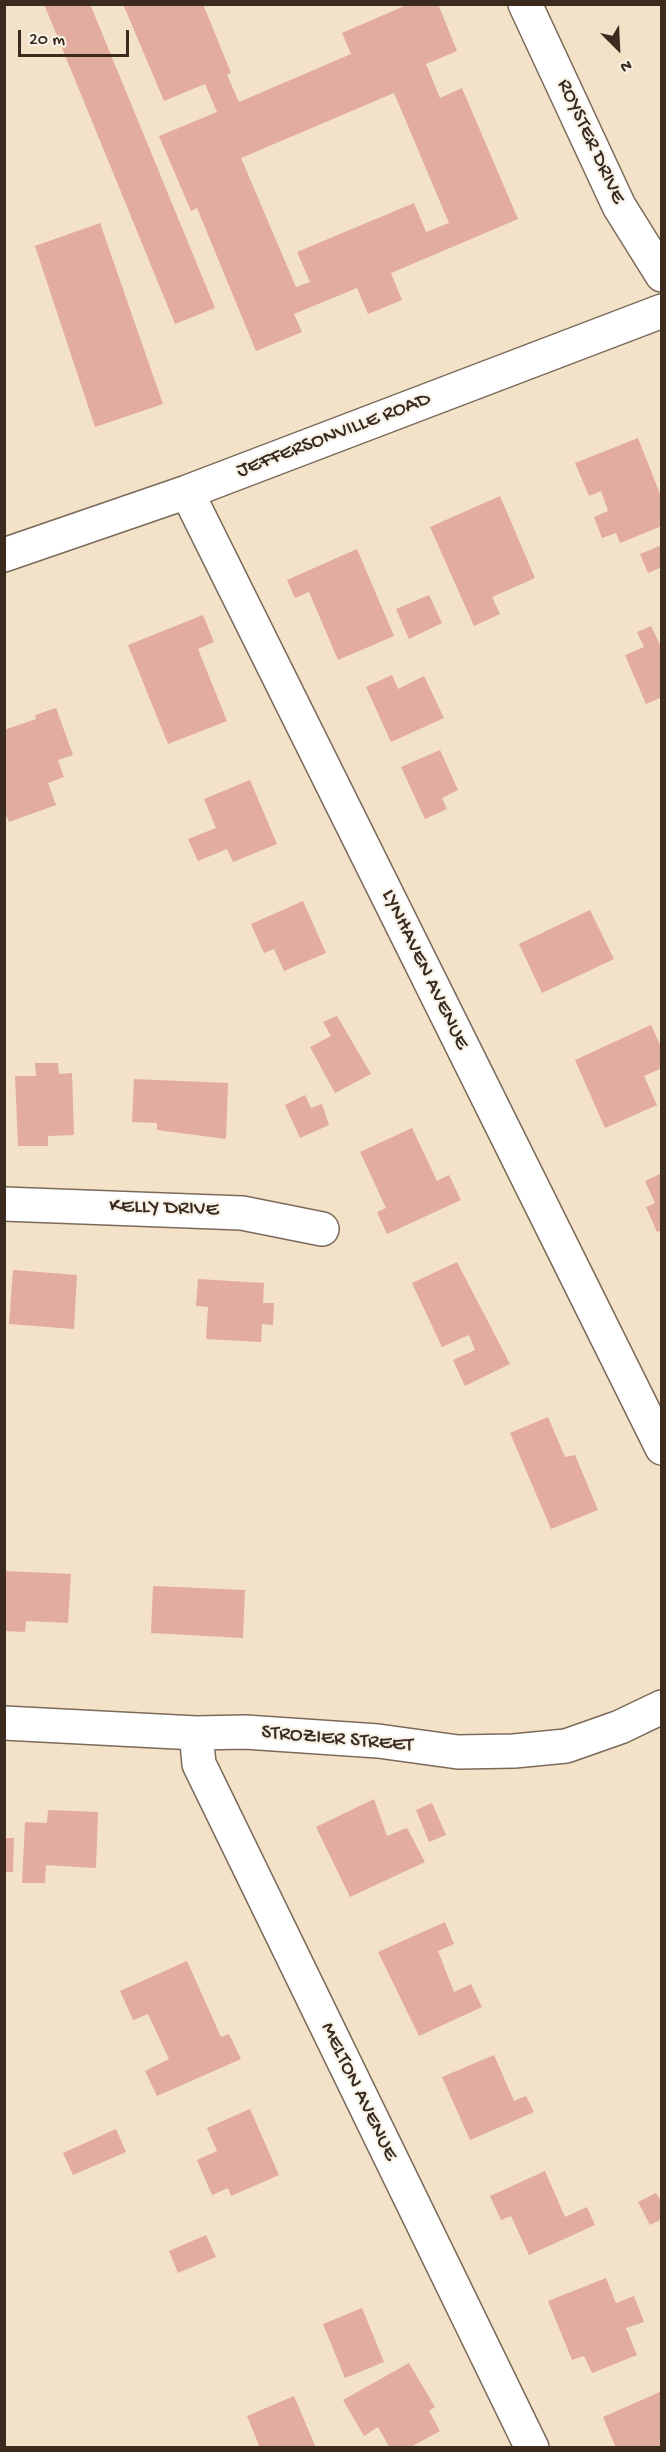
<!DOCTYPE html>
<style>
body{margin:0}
#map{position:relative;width:666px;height:2452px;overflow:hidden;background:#f3e1c8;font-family:"Gochi Hand",sans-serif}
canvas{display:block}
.frame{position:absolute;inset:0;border:6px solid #3b2a1e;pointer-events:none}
.north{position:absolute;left:588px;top:18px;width:60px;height:60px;-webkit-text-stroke:4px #f7f3e8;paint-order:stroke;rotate:156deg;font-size:16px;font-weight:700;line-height:24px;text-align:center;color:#3b2a1e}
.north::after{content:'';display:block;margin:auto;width:21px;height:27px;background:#3b2a1e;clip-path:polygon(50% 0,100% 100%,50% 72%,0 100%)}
.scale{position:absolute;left:18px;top:30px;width:111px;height:27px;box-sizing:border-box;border:3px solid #3b2a1e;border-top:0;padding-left:8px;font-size:18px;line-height:21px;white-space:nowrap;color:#3b2a1e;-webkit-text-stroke:4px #f7f3e8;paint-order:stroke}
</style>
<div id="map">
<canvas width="666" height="2452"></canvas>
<div class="frame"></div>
<div class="north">N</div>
<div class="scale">20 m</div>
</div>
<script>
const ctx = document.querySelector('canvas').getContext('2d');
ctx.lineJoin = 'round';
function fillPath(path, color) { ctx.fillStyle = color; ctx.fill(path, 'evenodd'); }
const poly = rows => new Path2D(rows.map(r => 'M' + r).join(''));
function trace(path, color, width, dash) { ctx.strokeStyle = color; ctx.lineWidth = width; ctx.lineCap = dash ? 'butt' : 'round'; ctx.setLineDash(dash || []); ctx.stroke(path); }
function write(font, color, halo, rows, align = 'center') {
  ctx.font = font + ' "Gochi Hand",sans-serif'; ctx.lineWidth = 4.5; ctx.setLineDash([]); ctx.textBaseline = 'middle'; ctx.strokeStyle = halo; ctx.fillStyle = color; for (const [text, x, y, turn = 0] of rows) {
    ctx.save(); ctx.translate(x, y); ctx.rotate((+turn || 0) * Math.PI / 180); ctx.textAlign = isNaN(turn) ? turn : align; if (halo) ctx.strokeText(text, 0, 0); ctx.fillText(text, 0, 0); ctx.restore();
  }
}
const building = poly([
 [44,4,90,4,215,308,175,324],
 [123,4,203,4,231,73,227,75,239,102,351,54,342,33,409,4,438,4,457,51,426,64,440,98,462,88,518,219,391,273,402,300,368,314,357,288,294,314,302,332,256,351,197,208,191,211,159,136,217,112,205,84,164,101],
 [394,93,449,223,426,232,414,203,297,252,310,282,296,287,241,158],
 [100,223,163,404,95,427,35,246],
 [638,438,662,499,662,526,620,543,616,533,602,538,594,517,608,511,601,491,589,496,575,463],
 [500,496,535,578,492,597,500,614,474,626,430,527],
 [662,545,662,567,648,573,640,554],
 [357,549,394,636,338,660,309,592,295,598,287,580],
 [429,595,442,623,409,639,396,609],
 [203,615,214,642,198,649,227,721,168,744,128,645],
 [651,626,662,649,662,697,646,704,625,655,644,647,637,632],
 [392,675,398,689,424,676,444,718,391,742,366,687],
 [56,708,73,755,58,760,64,777,48,783,56,805,9,822,4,811,4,730,36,719,35,715],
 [440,750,458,790,442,798,447,809,425,819,401,767],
 [250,780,277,844,233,862,227,849,198,861,188,839,216,828,204,799],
 [303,901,326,953,284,971,274,949,264,953,251,924],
 [590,910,614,959,542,993,519,944],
 [337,1016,371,1074,335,1093,310,1047,331,1036,323,1022],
 [651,1025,662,1049,662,1068,644,1076,657,1105,605,1128,575,1060],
 [35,1063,58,1063,59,1074,72,1073,74,1135,48,1136,48,1146,18,1146,15,1076,36,1076],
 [134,1079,228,1083,226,1139,157,1130,157,1123,132,1122],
 [305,1095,311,1108,322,1104,329,1125,300,1138,285,1105],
 [412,1128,437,1181,449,1175,461,1200,387,1234,377,1212,386,1208,360,1152],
 [662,1173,662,1230,657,1232,646,1207,655,1203,645,1181],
 [457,1262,510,1364,465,1386,453,1360,475,1350,469,1335,442,1347,412,1283],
 [13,1270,77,1275,74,1329,9,1324],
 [198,1279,264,1283,263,1303,274,1303,273,1325,262,1324,261,1342,206,1339,208,1307,196,1306],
 [548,1417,565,1457,575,1455,598,1510,551,1529,510,1433],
 [4,1571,71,1574,68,1623,26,1621,25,1632,4,1631],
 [153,1586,245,1590,243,1638,151,1633],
 [374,1799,387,1836,407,1828,425,1862,350,1897,316,1827],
 [432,1803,446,1835,429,1842,416,1810],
 [48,1810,98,1812,96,1868,46,1865,45,1883,22,1883,25,1822,47,1823],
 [4,1838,14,1838,13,1872,4,1872],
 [445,1922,454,1944,438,1951,454,1992,471,1984,482,2007,419,2036,378,1952],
 [187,1961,221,2037,229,2034,241,2059,157,2096,145,2071,169,2059,148,2014,133,2020,120,1991],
 [494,2055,514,2101,526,2096,534,2112,470,2140,442,2077],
 [250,2109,279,2175,231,2196,228,2188,212,2195,197,2160,217,2151,207,2128],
 [116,2129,126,2152,73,2175,63,2153],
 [545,2171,565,2217,587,2207,595,2225,529,2255,511,2216,501,2220,490,2196],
 [656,2193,659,2198,662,2197,662,2219,650,2225,638,2202],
 [206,2235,216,2257,178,2273,169,2251],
 [606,2278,616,2303,634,2296,644,2322,626,2328,637,2355,592,2373,584,2356,572,2360,548,2301],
 [362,2308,384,2362,345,2378,323,2324],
 [409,2363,435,2407,429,2411,440,2431,409,2448,390,2448,378,2427,364,2436,343,2400],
 [662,2391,662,2448,616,2448,603,2417],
 [294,2396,316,2448,260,2448,247,2416]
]);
const minor = poly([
 [525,4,619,206,662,275],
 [187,492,662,1448],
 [4,555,187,492,662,311],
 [4,1204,242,1213,322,1229],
 [4,1723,196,1733,245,1732,378,1741,458,1752,514,1751,566,1746,620,1727,662,1707],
 [196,1733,199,1764,532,2448]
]);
const streetNames = [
 ["ROYSTER DRIVE",590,142,65],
 ["JEFFERSONVILLE ROAD",334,436,-21],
 ["LYNHAVEN AVENUE",424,970,64],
 ["KELLY DRIVE",164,1209,2],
 ["STROZIER STREET",337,1740,5],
 ["MELTON AVENUE",358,2092,64]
];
fillPath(building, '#e2ac9f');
trace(minor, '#7b6a5a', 36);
trace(minor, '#fff', 33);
write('21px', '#3b2a1e', '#f7f3e8', streetNames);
</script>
